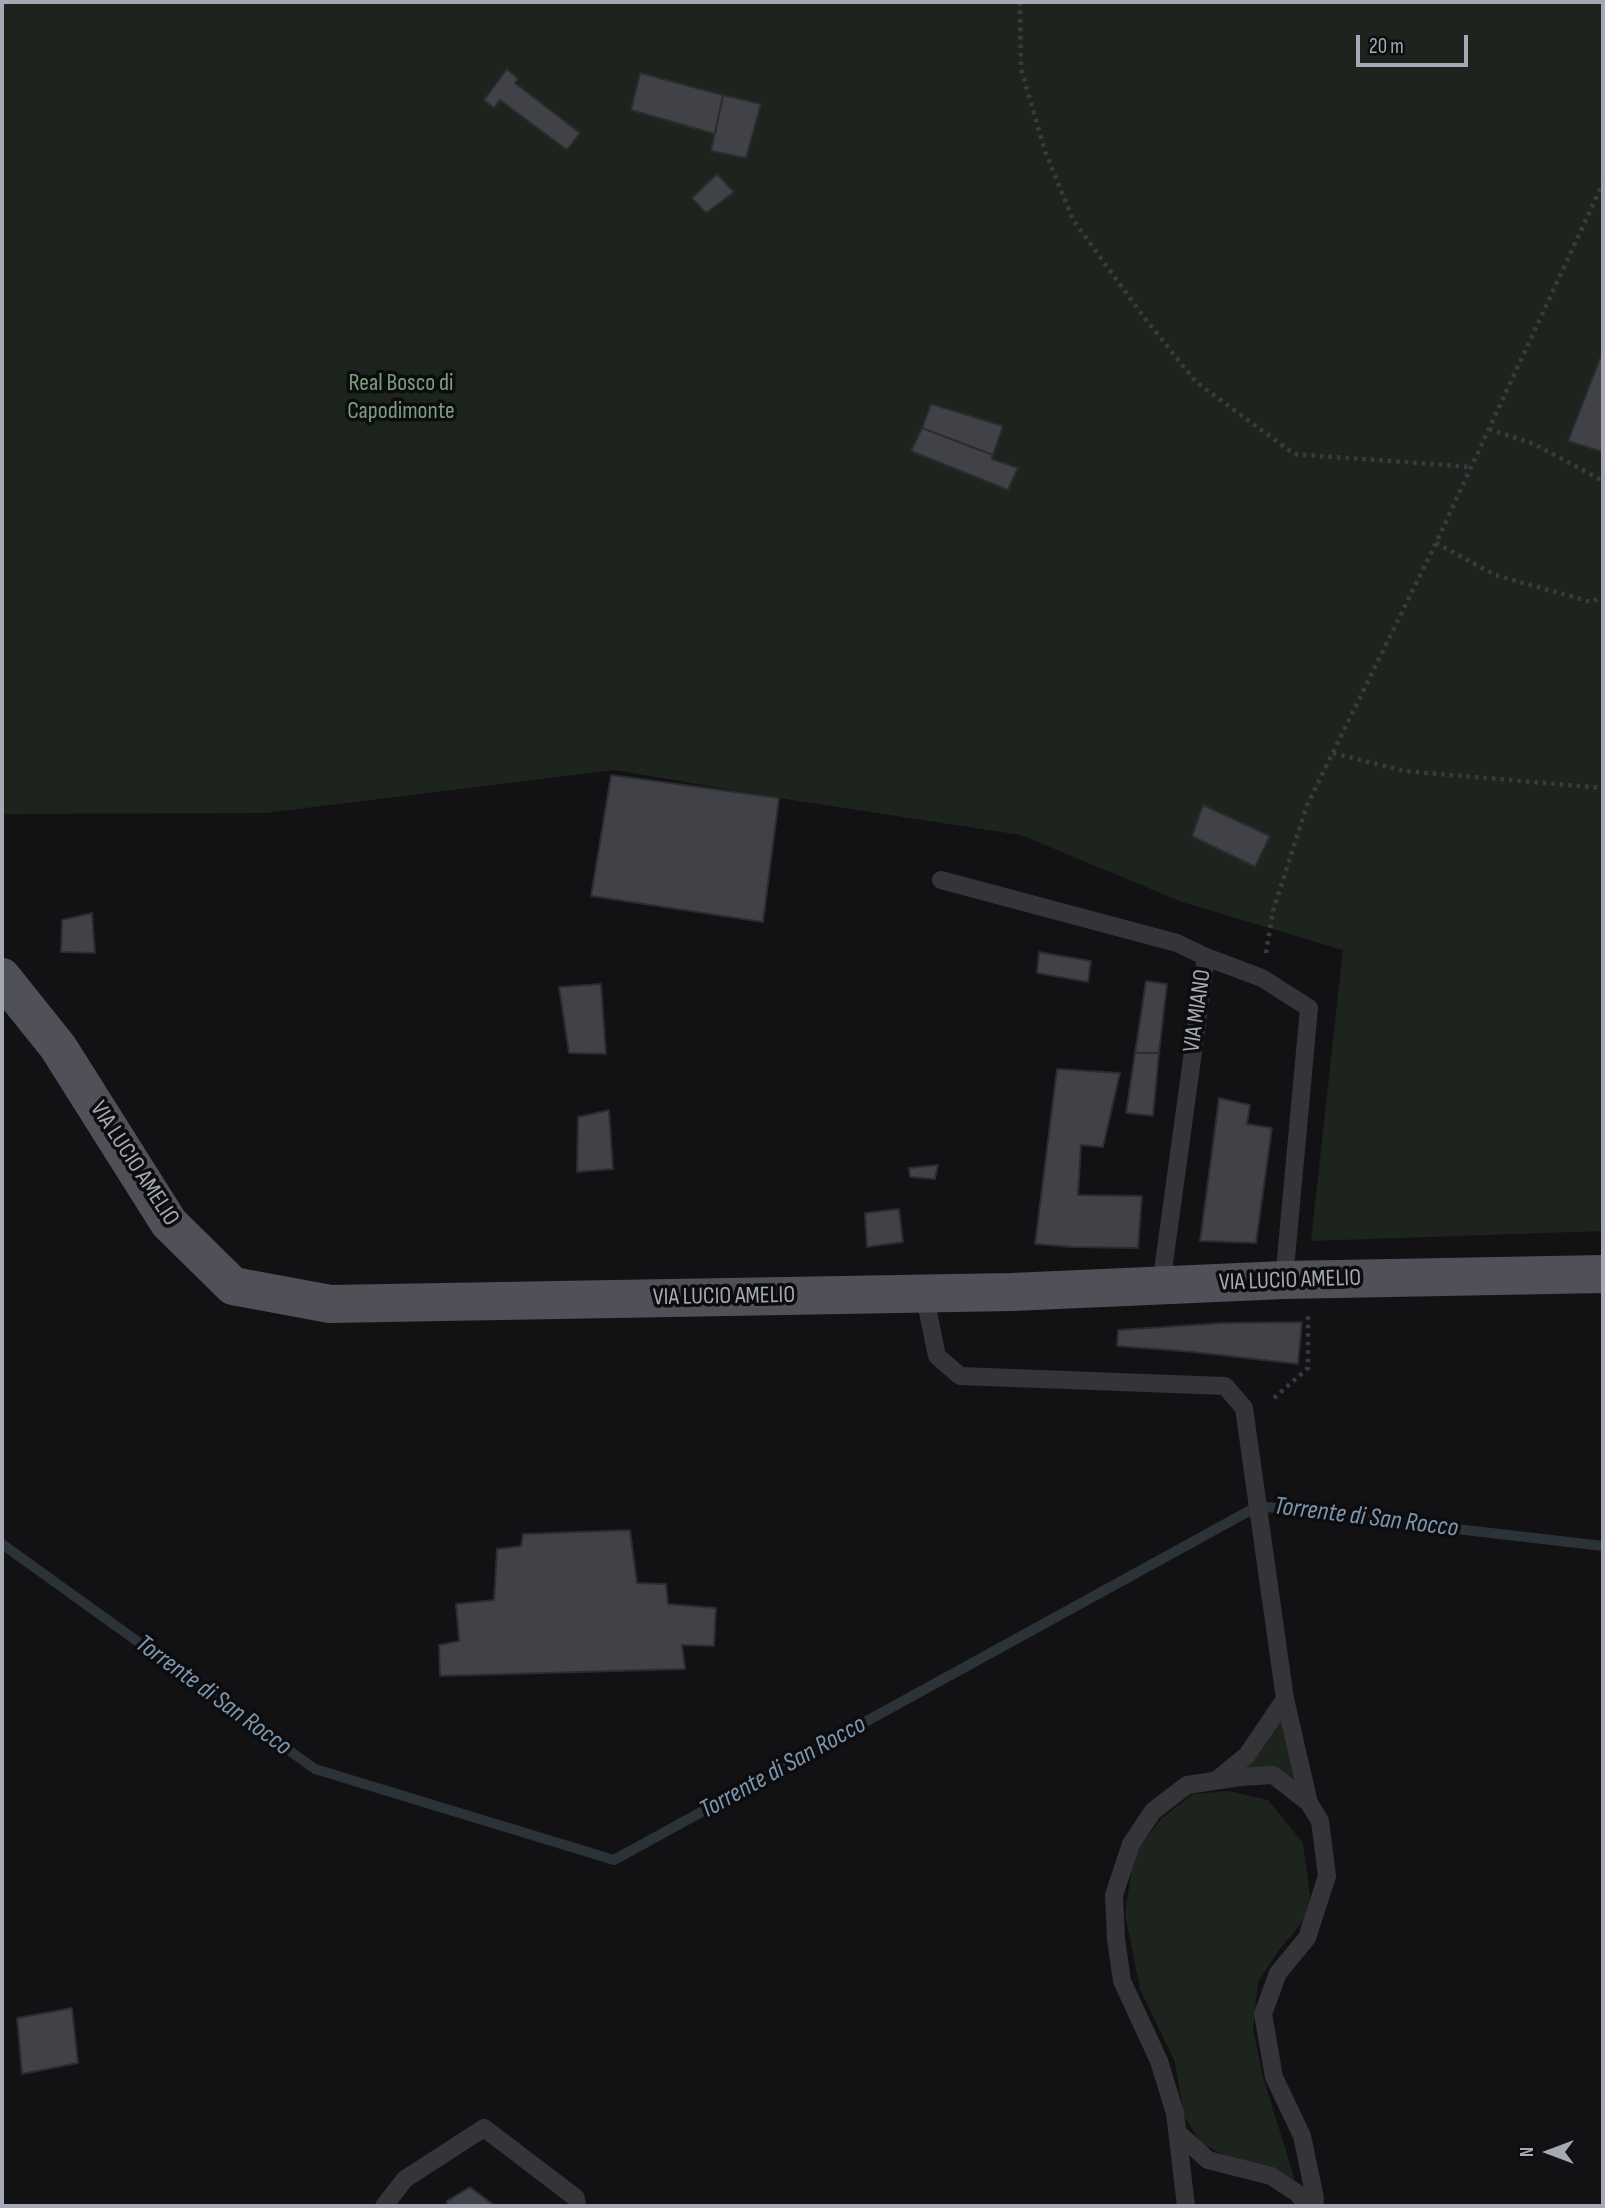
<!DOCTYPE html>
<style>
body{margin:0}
#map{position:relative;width:1605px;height:2208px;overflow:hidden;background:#121214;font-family:"Sofia Sans Condensed",sans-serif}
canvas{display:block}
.frame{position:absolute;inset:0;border:4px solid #a4a9b4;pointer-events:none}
.north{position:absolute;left:1514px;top:2117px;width:70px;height:70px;-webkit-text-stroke:5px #0d0d0f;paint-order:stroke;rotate:270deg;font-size:19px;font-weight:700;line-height:28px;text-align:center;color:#a4a9b4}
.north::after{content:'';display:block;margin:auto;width:24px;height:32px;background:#a4a9b4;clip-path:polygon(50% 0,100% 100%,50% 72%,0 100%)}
.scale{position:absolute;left:1356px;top:35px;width:112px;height:32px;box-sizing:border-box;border:4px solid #a4a9b4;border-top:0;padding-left:9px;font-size:21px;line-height:24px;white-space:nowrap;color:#a4a9b4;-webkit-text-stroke:5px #0d0d0f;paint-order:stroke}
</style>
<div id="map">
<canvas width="1605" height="2208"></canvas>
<div class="frame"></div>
<div class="north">N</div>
<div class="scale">20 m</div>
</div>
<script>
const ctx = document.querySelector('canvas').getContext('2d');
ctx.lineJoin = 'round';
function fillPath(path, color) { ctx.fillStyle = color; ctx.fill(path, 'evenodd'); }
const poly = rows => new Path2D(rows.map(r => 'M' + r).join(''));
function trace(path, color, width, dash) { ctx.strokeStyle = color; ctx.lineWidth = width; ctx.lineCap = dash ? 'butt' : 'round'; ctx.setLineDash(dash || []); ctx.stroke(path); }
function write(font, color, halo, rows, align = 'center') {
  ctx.font = font + ' "Sofia Sans Condensed",sans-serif'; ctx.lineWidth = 7; ctx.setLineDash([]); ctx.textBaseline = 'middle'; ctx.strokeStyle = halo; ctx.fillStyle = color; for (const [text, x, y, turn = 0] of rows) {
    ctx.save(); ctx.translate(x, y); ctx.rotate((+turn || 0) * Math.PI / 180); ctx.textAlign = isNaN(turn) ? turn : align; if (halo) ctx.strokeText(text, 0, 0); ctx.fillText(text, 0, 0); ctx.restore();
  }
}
const green = poly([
 [2,2,1603,2,1603,1231,1311,1241,1343,950,1182,902,1021,835,779,798,614,770,265,813,2,814],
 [1282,1712,1299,1787,1233,1773],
 [1228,1791,1268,1800,1303,1843,1310,1896,1305,1919,1279,1950,1258,1982,1253,2029,1263,2077,1295,2180,1266,2167,1236,2161,1201,2143,1184,2116,1175,2062,1140,1989,1125,1914,1134,1854,1161,1819,1193,1794]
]);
const stream = poly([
 [2,1544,315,1769,614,1860,1258,1506,1603,1546]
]);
const building = poly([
 [507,69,518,79,515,83,580,133,567,150,500,100,494,108,484,100,507,69],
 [640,73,723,95,715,134,631,110,640,73],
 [723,95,761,104,746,158,711,151,723,95],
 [717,174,734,192,706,213,692,198,717,174],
 [1603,351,1603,452,1568,441,1603,351],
 [931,404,1003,426,993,455,922,428,931,404],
 [922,428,993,455,992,459,1018,468,1008,490,911,451,922,428],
 [611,775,779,798,763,922,591,896,611,775],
 [1203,805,1270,836,1255,867,1192,836,1203,805],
 [92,913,95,953,61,952,62,920,92,913],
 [1039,952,1091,961,1088,982,1037,973,1039,952],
 [1146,981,1167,984,1159,1053,1135,1053,1146,981],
 [601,984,606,1054,569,1053,559,987,601,984],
 [1135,1053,1159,1053,1153,1116,1126,1113,1135,1053],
 [1057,1069,1120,1073,1103,1147,1081,1145,1078,1195,1142,1196,1138,1248,1072,1247,1035,1244,1057,1069],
 [1219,1098,1250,1105,1247,1124,1272,1128,1256,1243,1200,1241,1219,1098],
 [609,1110,613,1169,577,1172,578,1117,609,1110],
 [938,1165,935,1179,910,1177,909,1168,938,1165],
 [899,1209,903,1242,867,1247,865,1213,899,1209],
 [1302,1322,1298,1364,1193,1352,1117,1346,1118,1330,1223,1323,1302,1322],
 [630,1530,637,1583,666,1584,668,1604,716,1608,714,1646,682,1645,685,1669,440,1676,439,1645,459,1641,456,1604,494,1600,497,1549,521,1546,523,1534,630,1530],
 [72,2008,78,2063,22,2074,17,2018,72,2008],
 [470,2187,495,2206,446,2206,447,2201,470,2187]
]);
const path = poly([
 [1020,2,1021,69,1045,151,1073,220,1143,316,1196,382,1294,454,1472,467],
 [1489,429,1534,444,1603,481],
 [1436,543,1495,575,1591,602,1603,597],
 [1333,753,1404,771,1603,788],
 [1266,953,1273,911,1307,805,1436,543,1603,183],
 [1274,1398,1308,1368,1308,1316]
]);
const service = poly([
 [941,880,1177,943,1206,957],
 [1161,1285,1206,957,1262,978,1309,1008,1284,1280],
 [924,1293,937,1356,960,1376,1225,1386,1244,1408,1285,1699,1309,1803,1320,1821,1327,1876,1307,1938,1278,1973,1263,2014,1274,2077,1302,2136,1315,2198,1314,2206],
 [1218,1779,1247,1755,1285,1699],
 [1178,2133,1208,2160,1271,2176,1297,2193,1308,2206],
 [384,2206,405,2179,484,2128,576,2198,577,2206],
 [1186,2206,1175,2113,1159,2061,1122,1981,1116,1939,1114,1895,1131,1844,1153,1811,1187,1785,1240,1777,1273,1775,1309,1803]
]);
const primary = poly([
 [2,977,58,1047,169,1223,233,1286,330,1304,1012,1292,1284,1280,1603,1274]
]);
const parkNames = [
 ["Real Bosco di",401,384],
 ["Capodimonte",401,412]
];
const streetNames = [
 ["VIA MIANO",1198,1011,-82],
 ["VIA LUCIO AMELIO",134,1164,57],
 ["VIA LUCIO AMELIO",1290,1281,-2],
 ["VIA LUCIO AMELIO",724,1297,-1]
];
const waterNames = [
 ["Torrente di San Rocco",1366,1518,7],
 ["Torrente di San Rocco",213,1696,36],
 ["Torrente di San Rocco",783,1768,-29]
];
fillPath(green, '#1d241e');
trace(stream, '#2b3339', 10);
fillPath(building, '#414247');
trace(building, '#2c2c30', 2);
trace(path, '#3a3b40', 4.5, [3.5, 5]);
trace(service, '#343439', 18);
trace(primary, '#505158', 38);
write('24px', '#7c9f7e', '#0d0d0f', parkNames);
write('24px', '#a4a9b4', '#0d0d0f', streetNames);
write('italic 26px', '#7c97af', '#0d0d0f', waterNames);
</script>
